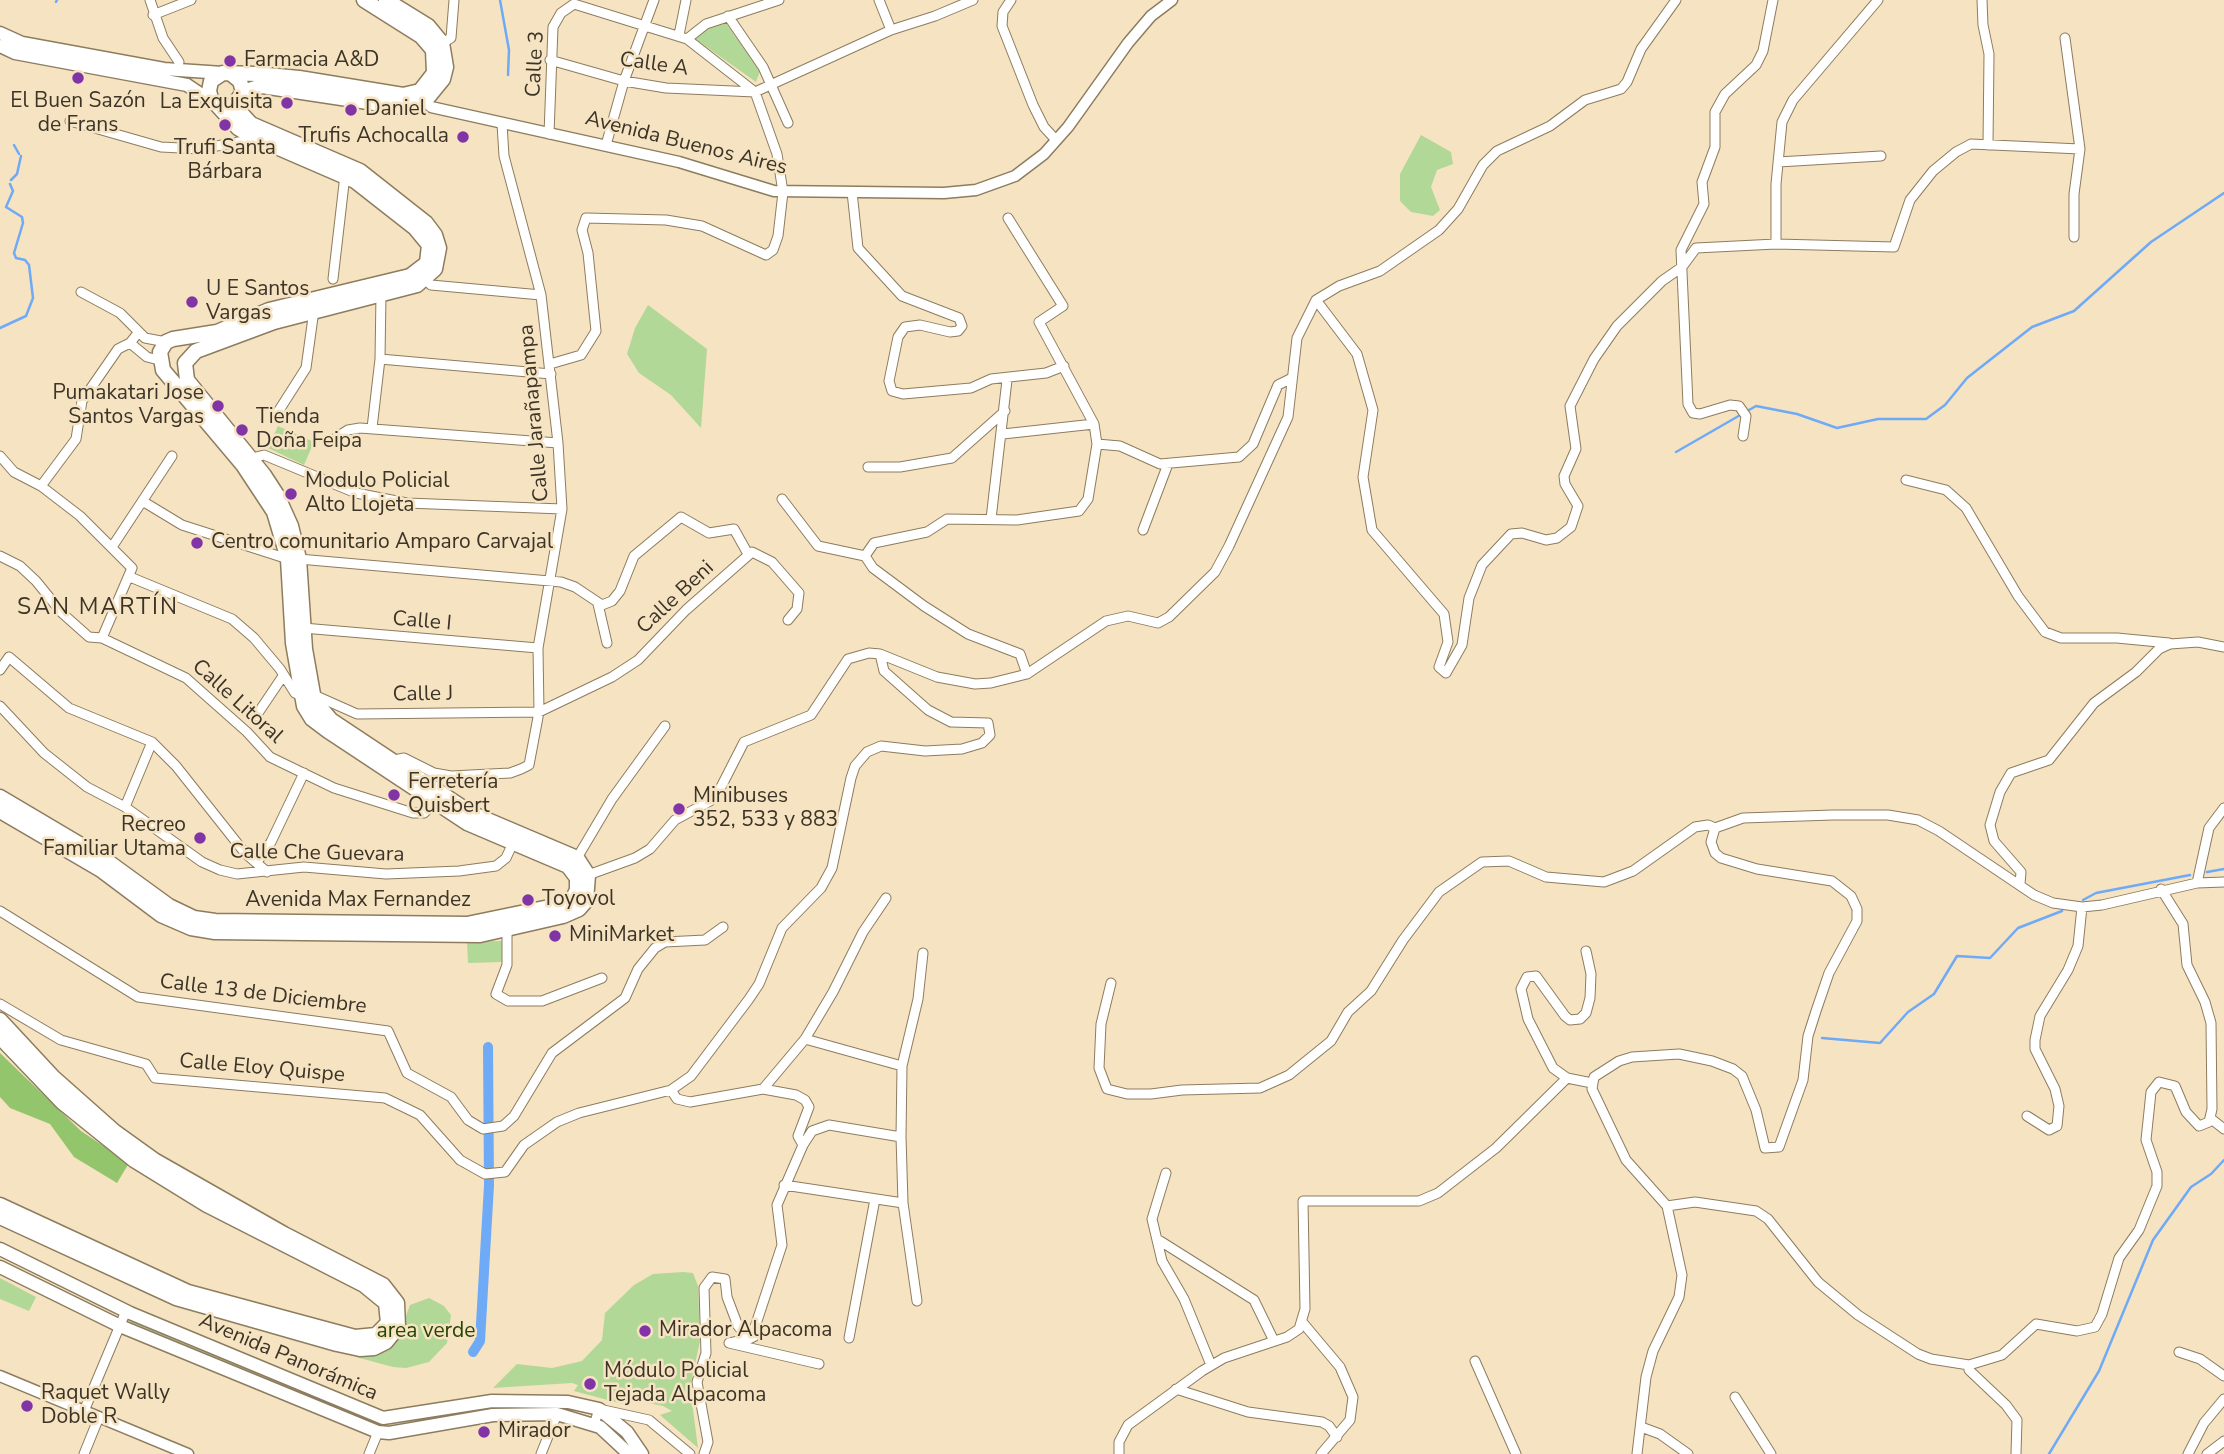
<!DOCTYPE html>
<meta charset="utf-8">
<style>
body{margin:0}
canvas{display:block;background:#f6e3c2}
</style>
<canvas width="2224" height="1454"></canvas>
<script>
const ctx = document.querySelector('canvas').getContext('2d');
ctx.lineJoin = 'round';
function fillPath(path, color) { ctx.fillStyle = color; ctx.fill(path, 'evenodd'); }
const poly = rows => new Path2D(rows.map(r => 'M' + r).join(''));
function trace(path, color, width, dash) { ctx.strokeStyle = color; ctx.lineWidth = width; ctx.lineCap = dash ? 'butt' : 'round'; ctx.setLineDash(dash || []); ctx.stroke(path); }
function write(font, color, halo, rows, align = 'center') {
  ctx.font = font + ' "Nunito Sans",sans-serif'; ctx.lineWidth = 5; ctx.setLineDash([]); ctx.textBaseline = 'middle'; ctx.strokeStyle = halo; ctx.fillStyle = color; for (const [text, x, y, turn = 0] of rows) {
    ctx.save(); ctx.translate(x, y); ctx.rotate((+turn || 0) * Math.PI / 180); ctx.textAlign = isNaN(turn) ? turn : align; if (halo) ctx.strokeText(text, 0, 0); ctx.fillText(text, 0, 0); ctx.restore();
  }
}
const green = poly([
 [725,22,760,71,756,82,694,38,697,34],
 [1421,135,1451,152,1453,164,1437,170,1431,187,1440,210,1433,216,1411,212,1400,201,1400,174],
 [648,305,707,349,701,428,671,395,639,373,627,354,635,328],
 [278,426,314,442,304,465,268,448],
 [502,941,503,962,468,963,467,942],
 [683,1272,693,1273,698,1286,700,1341,690,1387,698,1448,660,1415,672,1411,663,1406,628,1399,626,1404,619,1403,574,1391,578,1385,572,1383,493,1388,517,1364,552,1368,582,1361,602,1340,605,1313,634,1285,653,1274],
 [0,1278,36,1297,29,1311,0,1299],
 [429,1298,444,1306,451,1315,447,1343,429,1362,406,1368,393,1367,356,1357,360,1349,404,1321,410,1305],
 [131,1320,372,1420,372,1422,131,1323]
]);
const forest = poly([
 [0,1053,81,1131,129,1163,117,1183,74,1157,50,1124,10,1108,0,1097]
]);
const stream = poly([
 [500,0,509,50,508,75],
 [56,2,57,0],
 [14,145,19,154],
 [11,180,17,174,21,156],
 [0,328,26,316,33,298,29,265,25,260,16,258,14,253,23,223,22,217,6,207,13,191,10,184],
 [1676,452,1756,406,1797,414,1837,428,1878,419,1926,419,1945,405,1967,378,2032,327,2074,311,2151,242,2224,193],
 [2207,872,2224,869],
 [2083,900,2096,893,2190,875],
 [1822,1038,1880,1043,1908,1012,1934,994,1957,956,1990,958,2018,928,2062,911],
 [2049,1454,2099,1371,2153,1240,2191,1187,2211,1174,2224,1160]
]);
const canal = poly([
 [473,1352,480,1341,489,1185,488,1047]
]);
const minor = poly([
 [150,0,163,38,179,62],
 [879,0,891,30],
 [1011,0,1003,12,1002,26,1033,105,1044,127,1056,140],
 [1982,0,1983,25,1989,54,1988,145],
 [153,15,191,0],
 [728,16,763,67,788,123],
 [679,35,686,0],
 [2065,38,2080,149,2074,194,2074,237],
 [687,39,706,24,779,0],
 [442,43,451,38,454,0],
 [70,121,161,147,200,149,244,141,251,136],
 [549,134,553,27,561,13,574,4,687,39,755,92,891,30,935,16,973,0],
 [606,145,624,81,654,0],
 [1778,162,1881,156],
 [852,192,858,248,902,296,959,318,962,326,958,331,950,332,920,325,905,327,898,337,889,381,892,391,903,394,971,388,991,379,1046,373,1064,366],
 [1008,218,1063,306,1039,322,1094,424,1097,444,1088,499,1079,511,1017,520,947,519,927,532,874,543,865,556,873,568,924,606,968,634,1020,654,1027,674],
 [1776,244,1776,184,1782,122,1793,100,1878,0],
 [333,279,345,175],
 [426,280,431,285,541,295],
 [81,292,120,313,145,338,166,342],
 [1316,300,1357,354,1373,410,1363,477,1372,530,1444,614,1448,642,1439,667,1446,673,1462,645,1469,598,1482,565,1511,534,1522,533,1546,540,1557,538,1571,527,1578,506,1565,484,1564,476,1576,449,1570,406,1594,359,1617,326,1662,281,1682,267,1696,248,1776,244,1894,247,1910,200,1933,171,1956,152,1971,144,2080,149],
 [130,343,147,357,159,360],
 [380,359,551,374],
 [550,364,581,355,596,331,588,253,582,230,586,218,666,220,702,226,766,255,773,250,778,236,783,192,777,154,755,92,666,88,624,81,550,60],
 [276,415,306,368,314,310],
 [372,428,380,359,381,294],
 [1003,434,1094,424],
 [1743,436,1746,416,1739,406,1730,405,1700,414,1693,413,1688,404,1681,250,1704,204,1702,182,1715,147,1715,112,1725,94,1756,65,1763,51,1773,0],
 [337,437,348,430,360,428,558,443],
 [1097,444,1120,446,1160,464,1239,457,1253,444,1278,385,1292,378],
 [0,456,14,472,41,486,80,516,132,568,102,638],
 [252,458,264,455,356,493,407,503,562,509],
 [868,467,900,467,952,458,1005,411],
 [1906,480,1946,490,1966,508,2018,596,2045,632,2061,638,2117,638,2169,643],
 [41,486,76,439,82,401,118,349,130,343,138,333],
 [782,499,818,546,865,556],
 [144,502,182,525,288,559],
 [991,519,1007,380],
 [1143,530,1168,464],
 [112,547,172,456],
 [0,556,20,566,36,581,62,613,89,637,102,638,186,678,247,732,270,757,334,788,413,813,424,813,434,803],
 [299,559,561,582,575,587,602,605,612,601,620,591,634,556,681,517,709,533,734,529,748,554],
 [130,577,232,619,254,638,280,669,295,693,301,696],
 [598,604,607,643],
 [303,628,538,648],
 [0,670,9,657,69,708,152,742,176,766,245,853,267,872],
 [312,694,357,714,539,712,612,677,638,660,686,610,752,552,772,562,799,593,797,609,788,620],
 [0,706,44,753,87,787,125,807,202,862,220,870,237,874,304,867,386,874,459,871,496,866,506,858,512,845],
 [256,716,283,676],
 [399,766,399,759,404,758,434,773,451,776,510,773,521,769,529,765,539,712,538,648,562,509,558,443,541,295,504,156,502,124],
 [125,807,152,742],
 [577,858,612,799,665,726],
 [257,862,271,842,304,773],
 [588,875,635,858,650,849,675,820,710,801,721,787,744,742,811,715,848,659,869,653,880,654,937,677,975,684,991,683,1027,674,1106,621,1128,616,1158,623,1169,617,1215,572,1229,546,1288,417,1297,338,1316,300,1339,286,1380,271,1439,230,1458,209,1483,165,1497,151,1550,126,1585,100,1621,89,1627,82,1641,49,1676,0],
 [2197,883,2209,828,2224,808],
 [2020,884,2021,872,1994,841,1990,825,2000,792,2011,773,2049,760,2094,703,2136,672,2159,649,2170,644,2198,642,2224,647],
 [0,911,138,997,388,1031,407,1073,451,1097,468,1120,483,1129,503,1126,514,1116,552,1053,625,998,638,969,655,948,665,942,705,940,723,927],
 [507,925,507,965,496,994,508,1001,542,1001,602,978],
 [1586,951,1591,974,1590,998,1586,1013,1580,1019,1570,1020,1565,1016,1536,976,1527,977,1521,989,1528,1019,1553,1068,1567,1078,1592,1083],
 [1111,983,1101,1024,1099,1068,1107,1089,1127,1094,1151,1094,1182,1090,1260,1088,1289,1075,1331,1041,1348,1012,1371,991,1403,940,1439,892,1482,862,1509,861,1546,877,1604,882,1633,871,1695,827,1708,825,1715,828],
 [0,1004,61,1040,146,1064,155,1078,385,1098,420,1115,460,1160,485,1174,505,1172,524,1145,557,1122,579,1113,671,1090,677,1099,690,1102,763,1089,796,1095,805,1100,809,1107,798,1136,803,1145],
 [805,1039,902,1066],
 [763,1089,805,1039,833,992,863,932,886,898],
 [671,1090,691,1076,749,999,759,984,782,928,821,888,832,868,851,778,855,766,867,752,881,746,925,751,962,749,982,743,990,735,988,723,951,722,928,710,884,671,880,654],
 [2027,1116,2049,1130,2057,1126,2059,1106,2055,1089,2035,1049,2035,1040,2040,1016,2068,970,2078,946,2082,907],
 [2210,1118,2224,1129],
 [1166,1173,1152,1219,1162,1261,1184,1299,1211,1365],
 [784,1185,903,1203],
 [1667,1206,1695,1202,1756,1211,1768,1219,1818,1282,1858,1315,1918,1354,1931,1359,1969,1365,2002,1355,2036,1324,2077,1331,2095,1327,2102,1314,2119,1258,2139,1230,2157,1186,2157,1172,2146,1140,2151,1092,2159,1082,2175,1086,2186,1112,2199,1126,2209,1122,2212,1109,2211,1023,2205,1002,2187,965,2183,924,2161,889],
 [1157,1239,1254,1300,1274,1341],
 [917,1301,903,1203,901,1137,902,1066,918,999,923,953],
 [1303,1323,1340,1367,1353,1397,1350,1420,1321,1454],
 [849,1338,875,1199],
 [749,1339,729,1343,819,1364],
 [2179,1352,2200,1359,2224,1376],
 [1475,1361,1516,1454],
 [1969,1365,1969,1370,2006,1405,2017,1420,2016,1454],
 [1176,1389,1248,1412,1322,1422,1329,1426,1337,1437],
 [1735,1397,1771,1454],
 [84,1411,126,1311],
 [594,1425,599,1409,649,1420,690,1454],
 [1641,1427,1660,1434,1688,1454],
 [84,1454,99,1417],
 [369,1454,378,1432],
 [541,1454,557,1414],
 [704,1454,708,1442,697,1382,706,1353,704,1288,712,1277,725,1279,727,1297,738,1326,749,1339,755,1336,755,1327,782,1245,777,1205,803,1145,812,1131,829,1125,901,1137],
 [1119,1454,1119,1442,1128,1425,1202,1371,1224,1358,1287,1337,1299,1329,1305,1309,1303,1201,1419,1201,1438,1193,1496,1148,1567,1078],
 [1637,1454,1646,1377,1653,1351,1679,1297,1682,1275,1667,1206,1626,1160,1592,1089,1594,1077,1619,1061,1632,1057,1679,1054,1712,1061,1733,1069,1742,1076,1756,1110,1765,1148,1779,1147,1803,1080,1808,1036,1816,1011,1829,973,1857,921,1857,909,1851,896,1832,881,1757,869,1721,858,1715,853,1711,842,1715,828,1743,818,1833,815,1888,815,1918,820,1939,831,2034,895,2053,903,2082,907,2102,905,2197,883,2224,882],
 [2188,1454,2204,1423,2224,1399],
 [2207,1454,2224,1441]
]);
const tertiary = poly([
 [425,101,431,107,679,162,774,191,944,193,976,190,1015,176,1044,154,1068,127,1128,43,1151,16,1172,0],
 [0,1376,188,1454]
]);
const secondary = poly([
 [0,33,22,43,164,69,223,73],
 [0,46,15,53,187,85,212,102],
 [0,1249,130,1313,383,1418,492,1401,568,1402,599,1409,627,1432,642,1454],
 [0,1267,120,1326,378,1432,389,1433,493,1415,557,1414,600,1427,629,1454]
]);
const primary = poly([
 [230,73,240,81,243,92,233,106,222,107,212,102,209,91,211,81,223,73,257,74,299,78,403,95,420,91,434,73,433,50,421,36,364,0],
 [243,92,262,86,401,107,425,101,443,79,446,67,442,43,428,26,386,0],
 [0,797,103,858,169,906,194,918,215,921,467,924,559,905,573,898,577,890,577,878,568,866,467,823,328,731,312,719,304,706,293,643,288,559,274,512,243,465,163,370,160,352,166,342,173,339,217,332,269,310,410,276,427,263,429,245,415,228,355,181,251,136,238,128,217,105],
 [0,811,101,870,161,915,191,928,215,932,480,935,563,916,579,909,586,901,588,875,577,858,471,813,331,720,314,700,305,649,299,559,291,526,277,495,264,475,187,380,185,363,196,351,274,322,417,285,435,269,439,248,435,235,426,223,360,171,251,124,240,112,240,100],
 [0,1020,53,1077,115,1132,154,1160,284,1234,383,1285,397,1303,398,1327,386,1342,374,1348,360,1349,337,1344,176,1298,0,1217],
 [0,1037,62,1102,134,1160,207,1205,364,1285,386,1303,388,1323,376,1335,355,1337,188,1292,0,1205]
]);
const markers = [
 [230,61,7,"#8134a5"],
 [78,78,7,"#8134a5"],
 [287,103,7,"#8134a5"],
 [351,110,7,"#8134a5"],
 [225,125,7,"#8134a5"],
 [463,137,7,"#8134a5"],
 [192,302,7,"#8134a5"],
 [218,406,7,"#8134a5"],
 [242,430,7,"#8134a5"],
 [291,494,7,"#8134a5"],
 [197,543,7,"#8134a5"],
 [394,795,7,"#8134a5"],
 [679,809,7,"#8134a5"],
 [200,838,7,"#8134a5"],
 [528,900,7,"#8134a5"],
 [555,936,7,"#8134a5"],
 [645,1331,7,"#8134a5"],
 [590,1384,7,"#8134a5"],
 [27,1406,7,"#8134a5"],
 [484,1432,7,"#8134a5"]
];
const poiNames = [
 ["Farmacia A&D",244,61],
 ["El Buen Sazón",78,102,"center"],
 ["de Frans",78,126,"center"],
 ["La Exquisita",273,103,"right"],
 ["Daniel",365,110],
 ["Trufis Achocalla",449,137,"right"],
 ["Trufi Santa",225,149,"center"],
 ["Bárbara",225,173,"center"],
 ["U E Santos",206,290],
 ["Vargas",206,314],
 ["Pumakatari Jose",204,394,"right"],
 ["Santos Vargas",204,418,"right"],
 ["Tienda",256,418],
 ["Doña Feipa",256,442],
 ["Modulo Policial",305,482],
 ["Alto Llojeta",305,506],
 ["Centro comunitario Amparo Carvajal",211,543],
 ["Ferretería",408,783],
 ["Quisbert",408,807],
 ["Minibuses",693,797],
 ["352, 533 y 883",693,821],
 ["Recreo",186,826,"right"],
 ["Familiar Utama",186,850,"right"],
 ["Toyovol",542,900],
 ["MiniMarket",569,936],
 ["Mirador Alpacoma",659,1331],
 ["Módulo Policial",604,1372],
 ["Tejada Alpacoma",604,1396],
 ["Raquet Wally",41,1394],
 ["Doble R",41,1418],
 ["Mirador",498,1432]
];
const streetNames = [
 ["Calle 3",536,64,-87],
 ["Calle A",654,65,8],
 ["Avenida Buenos Aires",686,144,14],
 ["Calle Jarañapampa",535,413,-95],
 ["Calle Beni",676,598,-43],
 ["Calle I",422,622,5],
 ["Calle J",423,695,-1],
 ["Calle Litoral",237,702,42],
 ["Calle Che Guevara",317,854,1],
 ["Avenida Max Fernandez",358,901],
 ["Calle 13 de Diciembre",263,995,7],
 ["Calle Eloy Quispe",262,1069,5],
 ["Avenida Panorámica",288,1358,23]
];
const parkNames = [
 ["area verde",426,1332]
];
const neighbourhoodNames = [
 ["SAN MARTÍN",98,608]
];
fillPath(green, '#b2d898');
fillPath(forest, '#93c56d');
trace(stream, '#6faaf7', 2.5);
trace(canal, '#6faaf7', 10);
trace(minor, '#8d7c5e', 11);
trace(tertiary, '#8d7c5e', 13);
trace(secondary, '#8d7c5e', 15);
trace(primary, '#8d7c5e', 17);
trace(minor, '#fff', 9);
trace(tertiary, '#fff', 10);
trace(secondary, '#fff', 12);
trace(primary, '#fff', 14);
for (const [x, y, r, color] of markers) { const dot = new Path2D(); dot.arc(x, y, r, 0, 2 * Math.PI); ctx.fillStyle = color; ctx.fill(dot); trace(dot, '#f6e3c2', 2.5); }
write('21px', '#3b3427', '#f6e3c2', poiNames, 'left');
write('21px', '#3b3427', '#f6e3c2', streetNames);
write('21px', '#264505', '#f6e3c2', parkNames);
ctx.letterSpacing = '2px';
write('23px', '#3b3427', '#f6e3c2', neighbourhoodNames);
ctx.letterSpacing = '0px';
</script>
